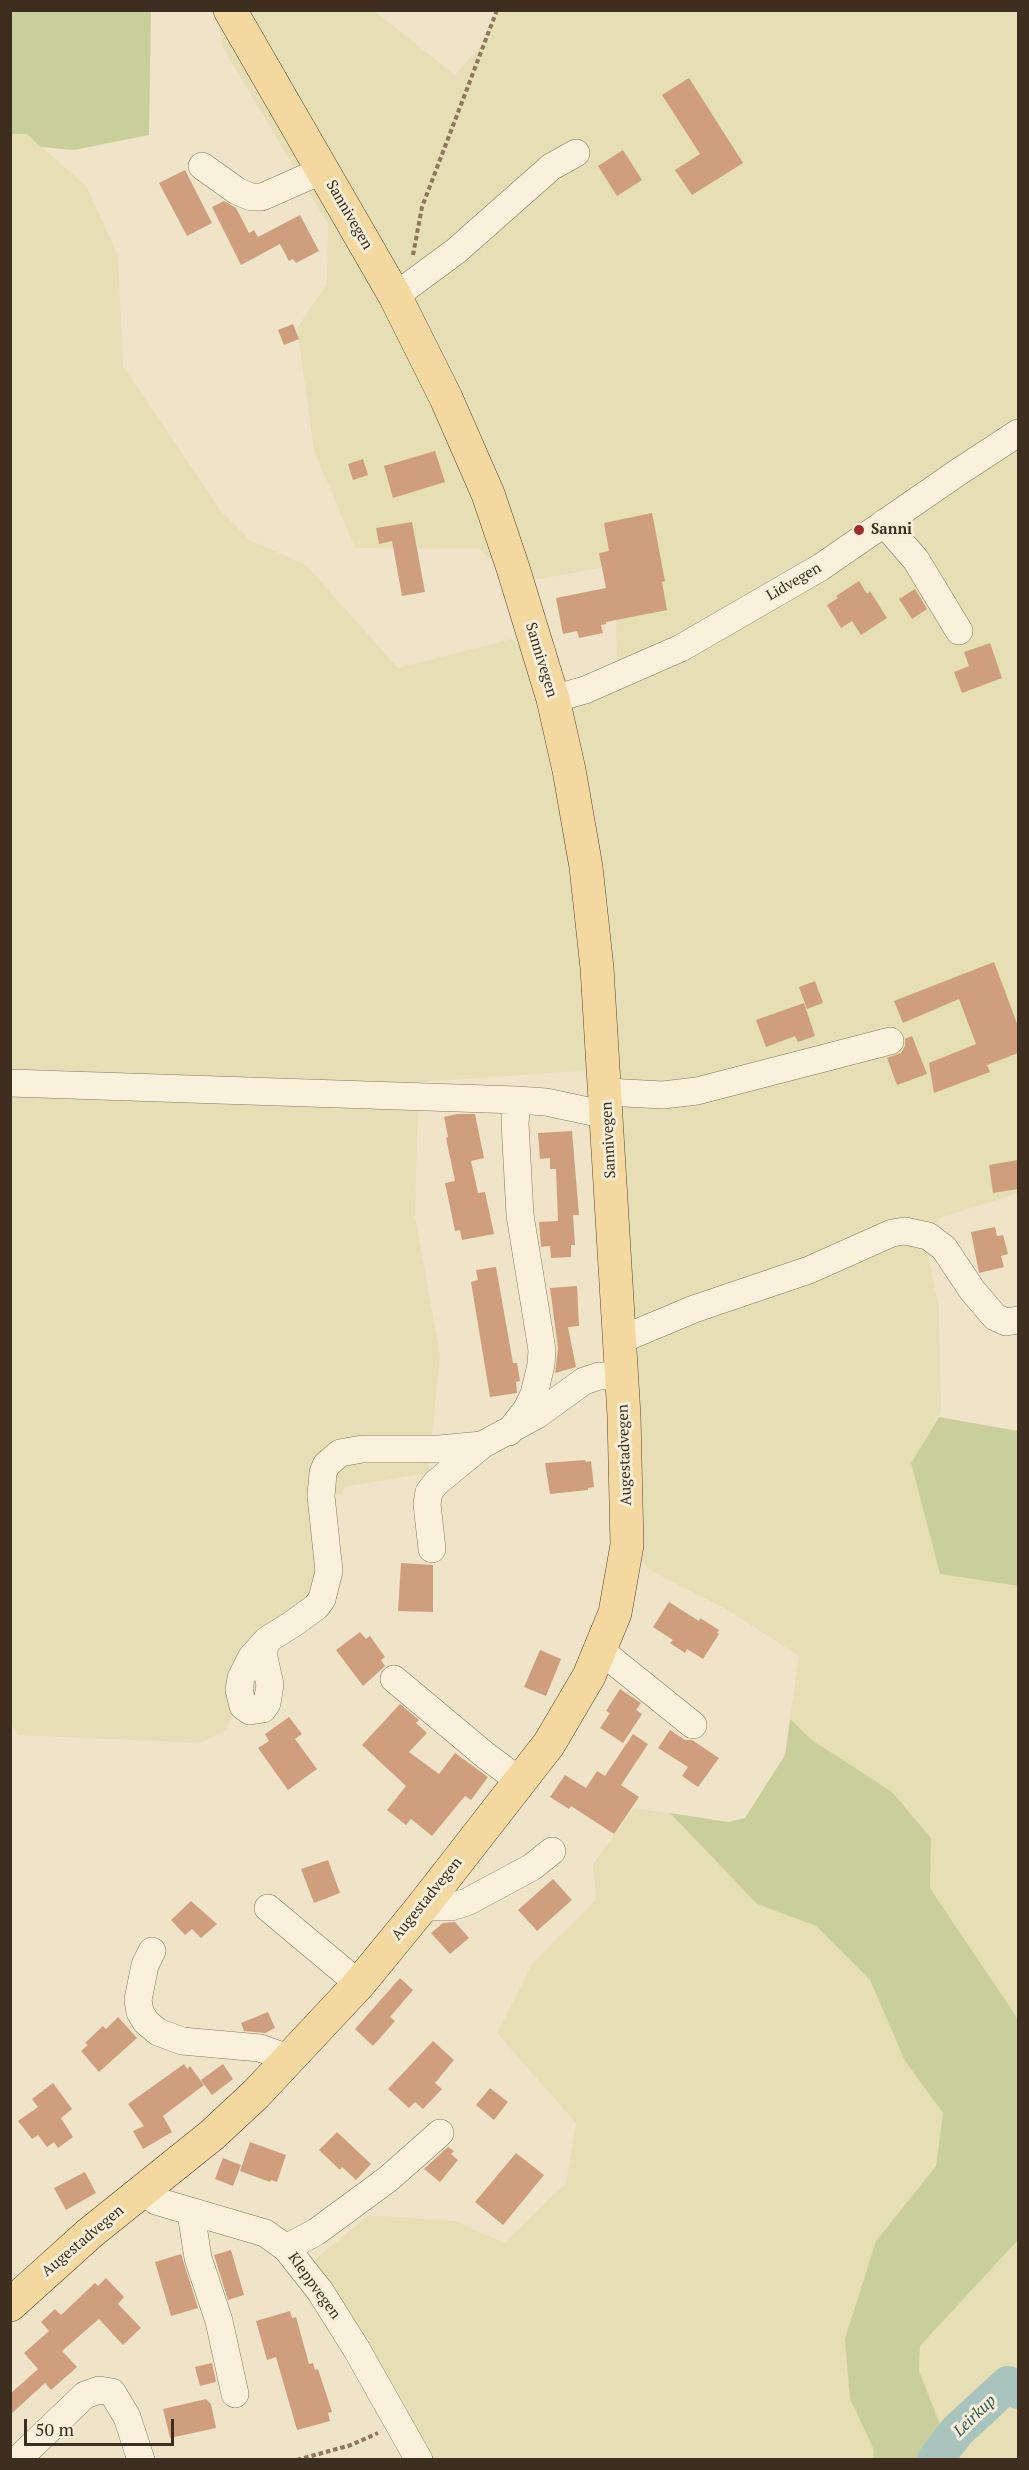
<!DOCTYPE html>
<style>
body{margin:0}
#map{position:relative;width:1029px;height:2470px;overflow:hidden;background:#f0e4c8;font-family:"PT Serif",serif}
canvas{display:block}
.frame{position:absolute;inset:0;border:12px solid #3d2e20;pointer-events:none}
.scale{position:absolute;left:24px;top:2419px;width:150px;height:27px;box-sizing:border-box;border:3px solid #3d2e20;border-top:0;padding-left:8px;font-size:18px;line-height:21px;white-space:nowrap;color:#3d2e20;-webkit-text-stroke:4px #f7eed8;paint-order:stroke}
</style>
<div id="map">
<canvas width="1029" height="2470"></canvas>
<div class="frame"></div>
<div class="scale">50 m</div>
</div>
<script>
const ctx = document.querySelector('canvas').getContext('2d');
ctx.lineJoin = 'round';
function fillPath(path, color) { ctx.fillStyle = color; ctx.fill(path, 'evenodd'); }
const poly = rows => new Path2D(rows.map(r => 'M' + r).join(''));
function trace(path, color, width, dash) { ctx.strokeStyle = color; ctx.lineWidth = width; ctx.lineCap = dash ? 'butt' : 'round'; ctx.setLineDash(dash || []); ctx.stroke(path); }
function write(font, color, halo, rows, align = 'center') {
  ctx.font = font + ' "PT Serif",serif'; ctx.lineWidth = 6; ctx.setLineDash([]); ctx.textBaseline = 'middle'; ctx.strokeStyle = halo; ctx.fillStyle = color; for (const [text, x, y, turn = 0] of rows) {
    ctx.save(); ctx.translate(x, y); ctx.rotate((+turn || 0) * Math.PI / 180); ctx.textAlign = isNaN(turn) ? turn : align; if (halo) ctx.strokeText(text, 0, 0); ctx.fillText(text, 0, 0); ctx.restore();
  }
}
const farmland = poly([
 [218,11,374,11,455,75,486,40,495,11,1018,11,1018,1193,940,1218,925,1239,939,1308,941,1412,911,1463,940,1574,1018,1586,1018,2019,930,1888,931,1837,812,1740,790,1719,799,1656,726,1609,649,1570,635,1550,606,1069,421,1082,418,1101,415,1216,440,1355,428,1473,344,1487,342,1494,327,1496,320,1587,306,1617,249,1683,225,1731,199,1743,19,1735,11,1724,11,134,27,134,86,186,118,255,123,366,220,510,250,540,306,565,398,668,512,639,572,699,602,690,617,661,615,565,540,579,510,579,480,549,355,548,314,451,297,328,327,284,328,224,222,46],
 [634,1808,670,1813,757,1904,816,1926,870,1980,905,2061,943,2113,936,2166,876,2241,850,2399,874,2450,873,2459,429,2459,305,2268,369,2215,455,2221,504,2243,566,2183,576,2123,497,2033,532,1964,596,1899,593,1864],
 [1018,2240,1018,2459,952,2459,952,2454,919,2371,920,2346]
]);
const green = poly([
 [11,10,151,11,149,135,74,150,41,147,27,134,11,134],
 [939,1417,1018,1431,1018,1586,940,1574,911,1463],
 [790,1719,812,1740,892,1792,931,1838,930,1888,1018,2019,1018,2240,920,2346,919,2371,952,2454,952,2459,873,2459,874,2450,850,2399,845,2339,876,2241,936,2166,943,2113,905,2061,870,1980,816,1926,757,1904,670,1813,728,1822,745,1818,785,1755]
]);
const river = poly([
 [935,2460,957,2431,1008,2384,1018,2391]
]);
const building = poly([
 [689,78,743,163,692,195,675,170,700,154,662,95],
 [623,150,642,180,617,196,598,166],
 [185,170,212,223,187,236,159,183],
 [224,201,236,208,249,233,254,230,258,237,300,215,319,251,296,263,293,259,289,261,280,244,241,265,212,207],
 [293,324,299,339,284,345,278,330],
 [435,451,445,482,393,498,384,466],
 [363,459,368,475,353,480,348,464],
 [652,513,665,581,662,582,667,610,606,622,606,624,601,625,603,633,579,638,577,631,563,634,556,598,606,588,599,553,609,551,604,523],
 [412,522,425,592,402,596,392,541,379,544,376,528],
 [859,581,867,594,870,591,887,618,861,635,852,621,841,628,827,605,838,598,836,596],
 [915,589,927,609,912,619,899,599],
 [990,643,1002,678,962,693,954,672,969,666,964,652],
 [994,962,1018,1026,1018,1053,987,1065,990,1072,934,1093,929,1063,976,1044,959,999,903,1023,894,1001],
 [815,981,823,1003,807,1009,799,987],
 [804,1003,815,1036,798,1042,795,1036,766,1047,756,1020],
 [912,1036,927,1074,897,1085,887,1058,901,1053,905,1046,905,1039],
 [457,1114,475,1114,484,1158,471,1161,478,1193,485,1192,494,1234,462,1240,460,1230,455,1231,445,1183,455,1181,446,1138,448,1137,444,1117],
 [572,1131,579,1215,573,1215,575,1245,571,1245,571,1257,551,1258,550,1246,541,1247,539,1222,558,1221,556,1169,550,1169,550,1158,540,1159,538,1133],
 [1018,1160,1018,1189,993,1193,989,1165],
 [995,1227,997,1236,1003,1235,1008,1254,1001,1256,1004,1267,979,1273,971,1232],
 [496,1267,513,1363,517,1363,520,1381,516,1382,517,1393,490,1397,471,1282,478,1280,476,1270],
 [577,1286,579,1326,568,1327,576,1367,555,1373,558,1348,550,1288],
 [585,1460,586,1462,591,1461,594,1487,588,1488,588,1490,550,1494,545,1463],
 [401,1563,433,1565,433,1612,398,1611],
 [669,1602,699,1621,700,1618,719,1630,717,1633,719,1634,703,1659,687,1649,685,1653,670,1643,673,1640,653,1627],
 [360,1632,366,1639,370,1636,385,1657,381,1660,385,1666,363,1686,336,1650],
 [540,1650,561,1659,546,1696,524,1687],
 [620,1689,641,1703,636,1710,642,1714,623,1743,600,1728,610,1713,606,1711],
 [400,1704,419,1720,416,1723,427,1733,409,1752,439,1774,455,1753,488,1777,471,1800,465,1796,432,1836,411,1819,406,1825,387,1810,406,1786,362,1745],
 [289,1717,302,1734,295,1739,317,1769,288,1790,258,1748,269,1741,265,1734],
 [670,1730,685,1740,692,1740,719,1758,698,1787,682,1776,688,1767,658,1748],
 [633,1734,648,1744,621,1785,639,1797,614,1834,571,1806,569,1809,550,1797,565,1775,586,1788,597,1771,605,1776],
 [328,1860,340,1893,314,1903,301,1869],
 [553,1879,572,1900,537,1931,518,1910],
 [191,1901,217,1924,201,1938,192,1929,185,1935,171,1920],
 [455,1922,469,1938,450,1954,431,1933,443,1923],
 [400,1978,413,1990,390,2017,395,2021,373,2046,355,2029],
 [268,2012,275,2028,265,2033,244,2031,241,2023],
 [118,2017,137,2038,99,2072,81,2051,88,2045,85,2043,103,2026,106,2029],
 [433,2041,454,2060,435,2083,442,2089,423,2109,415,2102,409,2108,388,2089],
 [184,2064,187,2069,190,2066,204,2085,163,2116,172,2132,143,2149,133,2131,144,2126,128,2104],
 [223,2064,233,2079,212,2095,201,2080],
 [53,2083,72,2109,61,2118,73,2137,58,2148,54,2142,47,2147,38,2135,32,2139,18,2121,38,2107,32,2099],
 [490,2088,508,2102,494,2120,476,2105],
 [337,2132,371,2164,356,2180,342,2167,340,2170,319,2150],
 [250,2142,286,2155,277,2182,271,2180,270,2182,240,2171],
 [448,2147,454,2151,451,2154,458,2160,440,2182,424,2169],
 [516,2153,544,2175,503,2225,475,2202],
 [223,2158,241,2165,233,2186,215,2179],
 [85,2172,96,2193,66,2210,54,2188],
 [231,2250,244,2295,228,2300,214,2255],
 [181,2254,198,2308,171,2316,155,2262],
 [106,2278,124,2297,118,2304,141,2328,123,2345,99,2319,93,2324,62,2351,77,2367,51,2390,45,2383,10,2415,10,2394,38,2369,24,2353,49,2331,41,2322,55,2309,61,2315,95,2283,98,2286],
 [290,2311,292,2318,296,2317,309,2364,313,2363,315,2370,318,2369,332,2412,328,2413,330,2421,297,2430,276,2357,267,2360,256,2321],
 [212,2363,216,2382,200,2386,195,2367],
 [206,2399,211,2404,216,2428,170,2438,163,2409]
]);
const path = poly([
 [413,255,422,207,497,10],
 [297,2460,351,2445,378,2433]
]);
const minor = poly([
 [202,166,237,191,251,197,262,197,323,170],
 [395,296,456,251,551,167,576,153],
 [884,523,916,560,959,631],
 [553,699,585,690,681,648,821,567,957,473,1018,433],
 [10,1083,517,1100,546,1102,607,1115],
 [606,1092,663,1095,697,1091,890,1041],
 [620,1340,694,1309,809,1270,892,1233,905,1231,928,1236,944,1248,972,1290,995,1317,1006,1322,1018,1320],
 [509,1432,527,1409,534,1394,541,1365,542,1350,520,1215,515,1123,517,1100],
 [432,1549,427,1504,429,1492,436,1483,482,1445,537,1415,584,1381,599,1376,622,1376],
 [267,1640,263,1653,270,1685,267,1703,263,1709,250,1711,243,1706,239,1690,241,1678,251,1658,267,1640,291,1625,316,1607,322,1599,329,1571,321,1496,323,1473,326,1465,340,1453,362,1449,439,1449,482,1445],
 [601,1651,693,1725],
 [394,1679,485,1755,521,1782],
 [422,1907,451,1907,467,1902,532,1867,552,1851],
 [268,1908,359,1984],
 [152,1951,145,1965,138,2000,140,2012,146,2022,158,2032,182,2041,260,2048,290,2059],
 [143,2190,156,2201,265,2233,286,2248,320,2291,357,2350,419,2460],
 [191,2213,198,2258,219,2321,235,2394],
 [286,2248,316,2232,388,2179,440,2133],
 [17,2460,85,2395,99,2390,112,2392,127,2417,141,2460]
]);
const major = poly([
 [10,2305,90,2233,212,2135,256,2094,359,1984,422,1907,549,1744,589,1676,615,1613,627,1545,624,1416,597,968,586,867,569,770,553,699,513,568,488,494,446,398,395,296,230,10]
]);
const markers = [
 [859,530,6,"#9e2a2b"]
];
const streetNames = [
 ["Sannivegen",349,215,60],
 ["Lidvegen",794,582,-30],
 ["Sannivegen",541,660,73],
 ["Sannivegen",609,1140,-93],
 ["Augestadvegen",625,1455,-92],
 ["Augestadvegen",427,1899,-51],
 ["Augestadvegen",83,2241,-40],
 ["Kleppvegen",314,2286,54]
];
const poiNames = [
 ["Sanni",871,530]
];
const waterNames = [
 ["Leirkup",975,2416,-44]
];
fillPath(farmland, '#e6deb5');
fillPath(green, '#c9cf9b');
trace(river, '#a9c4bc', 36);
fillPath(building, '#cf9f7d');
trace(minor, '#8d765c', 28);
trace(major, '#5b4430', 34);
trace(path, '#8d765c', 4, [4.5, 3]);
trace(minor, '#faf1dc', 27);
trace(major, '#f3d9a0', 33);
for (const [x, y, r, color] of markers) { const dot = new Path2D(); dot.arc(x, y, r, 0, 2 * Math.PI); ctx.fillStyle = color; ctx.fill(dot); trace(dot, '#f7eed8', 2); }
write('15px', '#3d2e20', '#f7eed8', streetNames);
write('bold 15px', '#3d2e20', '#f7eed8', poiNames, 'left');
write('italic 16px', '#2f5d5a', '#f7eed8', waterNames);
</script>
